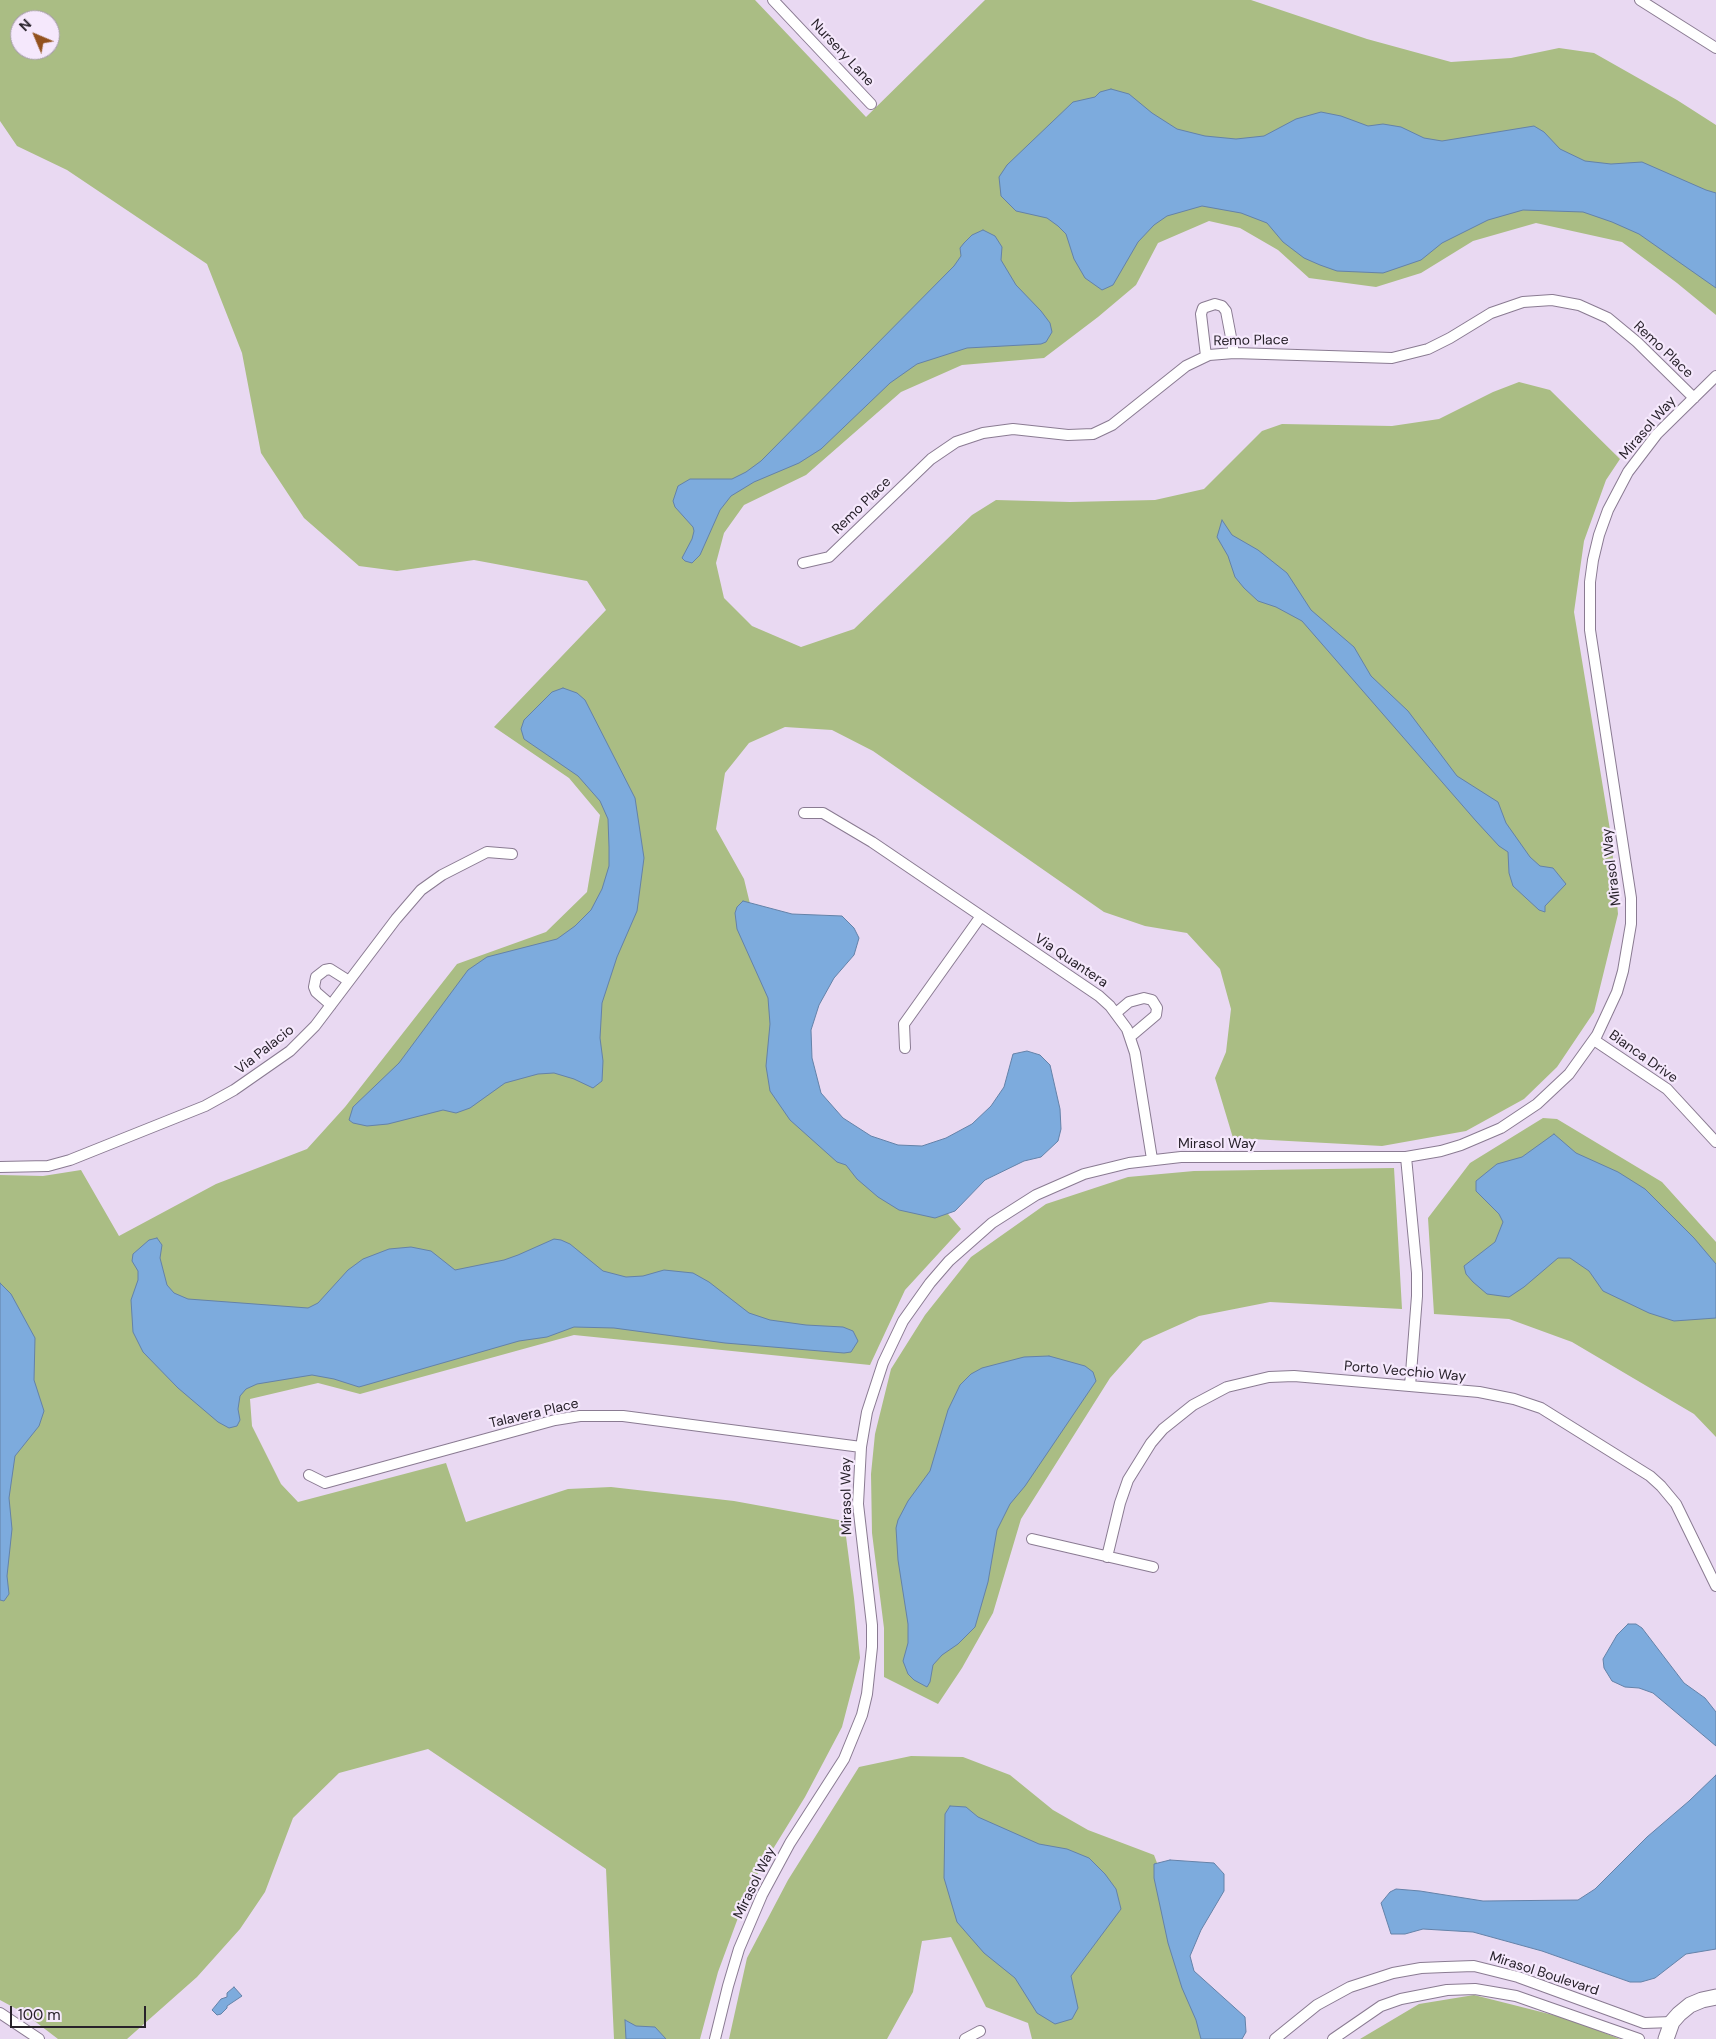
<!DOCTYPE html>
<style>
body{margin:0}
#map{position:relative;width:1716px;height:2039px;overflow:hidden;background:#e9d9f2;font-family:"DM Sans",sans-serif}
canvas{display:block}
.north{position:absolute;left:10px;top:10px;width:50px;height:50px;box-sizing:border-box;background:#f5e8fc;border:1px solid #a399a8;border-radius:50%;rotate:315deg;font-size:14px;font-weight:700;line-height:20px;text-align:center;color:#28222b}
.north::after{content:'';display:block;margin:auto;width:18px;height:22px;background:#93521e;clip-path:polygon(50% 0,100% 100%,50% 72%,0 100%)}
.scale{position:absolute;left:10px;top:2006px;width:136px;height:22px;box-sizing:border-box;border:2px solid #28222b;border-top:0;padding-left:6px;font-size:15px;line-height:18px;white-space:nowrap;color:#28222b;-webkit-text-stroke:4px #f5e8fc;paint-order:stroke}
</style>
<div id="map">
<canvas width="1716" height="2039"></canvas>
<div class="north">N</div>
<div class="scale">100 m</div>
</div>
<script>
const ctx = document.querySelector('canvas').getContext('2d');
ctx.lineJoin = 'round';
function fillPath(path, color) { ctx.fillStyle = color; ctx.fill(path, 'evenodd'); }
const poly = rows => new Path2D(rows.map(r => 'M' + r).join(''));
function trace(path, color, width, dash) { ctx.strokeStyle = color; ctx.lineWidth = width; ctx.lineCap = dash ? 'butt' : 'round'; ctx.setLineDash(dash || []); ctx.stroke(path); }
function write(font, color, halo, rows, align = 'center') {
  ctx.font = font + ' "DM Sans",sans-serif'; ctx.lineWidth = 4.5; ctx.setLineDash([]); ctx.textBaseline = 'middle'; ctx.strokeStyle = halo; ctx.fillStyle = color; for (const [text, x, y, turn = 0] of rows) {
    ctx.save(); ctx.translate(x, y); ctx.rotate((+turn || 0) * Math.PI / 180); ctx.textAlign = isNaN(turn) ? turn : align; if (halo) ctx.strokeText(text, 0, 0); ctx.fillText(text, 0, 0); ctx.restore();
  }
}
const green = poly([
 [0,0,755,0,866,117,985,0,1251,0,1367,39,1451,62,1511,58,1559,48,1594,53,1677,100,1716,125,1716,315,1677,283,1622,242,1536,223,1473,241,1421,273,1376,287,1309,278,1278,250,1240,228,1209,221,1158,243,1136,285,1098,317,1044,358,962,365,901,392,806,475,744,505,724,533,716,563,724,598,752,626,801,647,854,629,972,515,996,500,1070,502,1155,500,1204,489,1262,431,1282,424,1392,426,1439,419,1493,392,1519,382,1550,390,1620,459,1606,480,1584,541,1574,612,1611,836,1618,914,1594,1012,1557,1067,1524,1099,1466,1131,1382,1146,1233,1138,1215,1078,1226,1052,1231,1009,1220,969,1187,933,1145,926,1104,912,873,751,832,730,785,727,749,743,725,773,716,829,744,879,788,1061,847,1141,929,1192,961,1229,905,1290,870,1365,574,1335,360,1394,318,1383,250,1399,252,1426,281,1484,298,1502,446,1463,466,1522,568,1489,611,1487,734,1501,844,1521,854,1598,860,1658,842,1727,805,1797,749,1888,718,1972,700,2039,614,2039,606,1869,428,1749,339,1773,293,1818,265,1892,240,1929,197,1977,127,2039,58,2039,24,2013,0,2000,0,1175,43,1176,81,1170,119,1236,216,1184,307,1149,345,1107,457,964,546,932,587,892,600,815,569,778,494,727,606,610,587,581,474,560,397,571,359,566,304,518,261,453,242,353,207,264,67,170,17,146,0,121],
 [20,20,50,20,50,50,20,50],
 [1543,1118,1557,1119,1662,1182,1716,1242,1716,1437,1694,1414,1572,1342,1509,1319,1434,1314,1428,1218,1470,1163],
 [1394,1168,1402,1309,1270,1302,1199,1316,1143,1341,1110,1378,1021,1519,993,1613,962,1668,938,1704,884,1677,884,1628,872,1533,871,1474,875,1434,891,1369,925,1315,971,1257,1046,1204,1128,1177,1194,1171],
 [911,1756,963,1757,1010,1775,1053,1810,1088,1830,1154,1855,1168,1892,1208,2039,1032,2039,1028,2023,986,2007,951,1937,922,1941,913,1992,887,2039,729,2039,747,1958,788,1880,859,1767],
 [1474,1995,1569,2019,1620,2039,1360,2039,1419,2004]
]);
const water = poly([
 [1111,89,1129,94,1152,113,1177,129,1205,136,1236,139,1264,136,1296,119,1321,112,1341,116,1368,126,1383,124,1401,127,1424,138,1442,141,1534,126,1544,132,1560,149,1585,161,1611,164,1642,162,1706,190,1716,193,1716,288,1639,234,1612,222,1583,212,1523,210,1488,220,1442,243,1421,260,1383,273,1337,271,1320,265,1304,258,1283,242,1267,223,1241,213,1202,206,1167,216,1154,225,1138,242,1113,285,1102,290,1085,278,1074,259,1066,234,1058,226,1047,218,1016,211,1001,196,999,177,1007,165,1073,102,1095,97,1100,92,1111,89],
 [983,230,995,236,1002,247,1001,260,1016,285,1041,311,1050,323,1052,332,1046,342,1041,344,967,348,917,364,890,383,821,449,799,463,754,482,731,496,720,510,700,555,692,563,685,561,682,558,692,539,694,531,693,527,675,507,673,501,678,486,690,479,732,479,746,472,761,461,954,266,961,256,960,248,964,243,972,235,983,230],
 [1222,520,1232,535,1258,550,1287,573,1311,610,1354,647,1371,676,1408,711,1457,776,1498,802,1506,823,1530,857,1540,866,1553,868,1566,884,1545,906,1545,912,1539,910,1513,886,1509,873,1508,852,1499,846,1476,821,1302,621,1276,607,1258,601,1244,588,1235,577,1228,556,1217,537,1222,520],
 [563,688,577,693,585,700,635,798,644,858,637,911,617,957,602,1003,600,1038,603,1061,602,1081,593,1088,574,1079,554,1073,538,1074,505,1083,470,1108,456,1113,443,1110,388,1124,367,1126,353,1123,349,1120,353,1107,399,1063,468,970,487,957,557,939,575,926,591,910,602,889,609,866,609,847,608,819,600,801,578,776,524,739,521,729,524,720,552,692,563,688],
 [743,901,792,914,842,916,854,928,859,938,854,955,834,978,819,1005,811,1030,812,1058,821,1093,843,1118,871,1136,898,1145,922,1146,946,1138,972,1124,991,1106,1004,1087,1013,1054,1027,1051,1040,1055,1050,1065,1060,1109,1061,1129,1058,1141,1041,1157,1024,1161,985,1180,955,1211,935,1218,899,1210,878,1197,857,1179,846,1165,837,1162,790,1120,770,1091,766,1066,770,1024,768,998,737,929,735,913,737,907,743,901],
 [1554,1134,1576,1153,1618,1172,1645,1189,1694,1238,1716,1264,1716,1318,1674,1321,1649,1313,1603,1291,1589,1271,1570,1258,1558,1258,1524,1287,1509,1297,1487,1294,1473,1282,1466,1274,1464,1266,1495,1242,1503,1222,1499,1214,1476,1191,1476,1181,1497,1164,1522,1157,1554,1134],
 [157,1238,162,1245,160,1258,167,1285,174,1293,188,1299,308,1308,318,1303,348,1270,363,1259,389,1249,411,1247,431,1251,455,1270,504,1260,518,1255,554,1239,561,1240,570,1244,603,1271,626,1277,643,1276,664,1270,693,1273,709,1282,749,1313,770,1320,806,1325,843,1327,853,1331,858,1341,851,1352,844,1353,725,1343,614,1328,574,1327,547,1337,519,1341,359,1387,334,1379,312,1375,257,1384,246,1389,240,1396,238,1409,240,1420,237,1426,229,1428,218,1422,178,1388,143,1352,133,1332,131,1300,138,1280,138,1271,132,1261,133,1254,149,1240,157,1238],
 [0,1283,11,1294,35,1338,34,1380,44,1411,39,1426,15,1456,9,1498,12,1529,7,1576,9,1594,4,1601,0,1600,0,1283],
 [1049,1356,1085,1366,1093,1372,1096,1381,1025,1486,1010,1504,997,1530,988,1582,975,1627,958,1644,942,1655,933,1665,930,1682,927,1687,914,1680,908,1674,903,1661,908,1643,908,1624,898,1560,896,1528,898,1520,908,1501,930,1471,948,1410,960,1385,971,1374,982,1368,1024,1357,1049,1356],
 [1628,1624,1636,1624,1642,1628,1684,1683,1705,1698,1716,1712,1716,1746,1653,1693,1639,1688,1625,1687,1612,1681,1604,1668,1603,1659,1617,1635,1628,1624],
 [1716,1775,1716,1949,1686,1954,1655,1978,1641,1982,1630,1982,1542,1951,1473,1932,1423,1929,1405,1934,1391,1934,1381,1903,1390,1892,1396,1889,1420,1891,1483,1901,1578,1900,1595,1889,1647,1837,1689,1801,1716,1775],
 [950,1806,966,1807,978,1817,1039,1844,1067,1849,1089,1858,1105,1874,1116,1889,1121,1909,1071,1976,1078,2008,1072,2019,1055,2024,1037,2013,1015,1978,984,1953,957,1922,944,1878,945,1814,950,1806],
 [1170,1860,1214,1863,1224,1874,1224,1891,1201,1930,1190,1956,1194,1971,1245,2017,1246,2032,1242,2039,1201,2039,1196,2020,1182,1988,1168,1943,1154,1878,1154,1864,1170,1860],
 [234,1987,242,1996,227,2006,227,2008,221,2014,217,2015,212,2010,221,1999,227,1997,227,1993,234,1987],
 [625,2020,636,2026,655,2027,666,2039,626,2039,625,2020]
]);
const street = poly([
 [773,0,871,104],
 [1640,0,1716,48],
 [1206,356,1201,314,1203,308,1215,304,1222,306,1226,311,1234,353],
 [803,563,829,557,931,459,956,442,983,433,1013,429,1068,435,1093,434,1112,425,1186,366,1209,355,1234,353,1392,358,1428,349,1450,338,1491,313,1523,302,1552,300,1579,305,1608,318,1637,342,1694,398],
 [804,813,823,813,872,842,1099,996,1110,1006,1127,1029,1135,1053,1152,1159],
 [331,1005,316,992,314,987,316,977,325,970,330,969,349,981],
 [1116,1013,1129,1002,1144,998,1152,1000,1157,1008,1156,1015,1130,1037],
 [1594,1040,1667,1089,1716,1142],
 [905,1048,904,1024,981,916],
 [1406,1157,1417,1273,1417,1296,1410,1386],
 [0,1167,48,1166,70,1160,205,1106,234,1090,290,1051,315,1026,396,919,421,890,442,875,487,852,512,854],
 [309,1475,325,1483,555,1420,580,1416,623,1416,861,1447],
 [1032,1539,1153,1567],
 [1107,1557,1120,1503,1128,1480,1151,1443,1163,1429,1193,1405,1227,1387,1269,1377,1294,1376,1479,1392,1514,1399,1541,1408,1650,1476,1661,1486,1676,1504,1716,1586],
 [0,2013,39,2039],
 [715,2039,728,1986,739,1949,762,1895,790,1843,844,1759,862,1715,867,1694,872,1647,872,1625,858,1504,861,1447,867,1412,883,1363,903,1321,930,1283,949,1261,992,1223,1036,1195,1084,1174,1129,1163,1181,1157,1406,1157,1441,1151,1461,1145,1501,1128,1537,1104,1569,1074,1597,1035,1617,992,1623,971,1631,924,1631,898,1590,630,1590,582,1593,560,1599,535,1608,510,1628,472,1657,434,1716,376],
 [965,2039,980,2031],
 [1275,2039,1317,2005,1350,1987,1393,1973,1421,1968,1445,1967,1474,1966,1518,1977,1644,2023,1672,2022],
 [1333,2039,1381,2006,1401,1999,1447,1990,1475,1989,1516,1996,1639,2039]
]);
const secondary = poly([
 [1666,2039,1672,2022,1679,2014,1690,2005,1702,2000,1716,1997]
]);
const streetNames = [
 ["Nursery Lane",842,53,47],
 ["Remo Place",1251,341,-1],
 ["Remo Place",1663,350,43],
 ["Mirasol Way",1648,428,-49],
 ["Remo Place",862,506,-44],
 ["Mirasol Way",1612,867,-97],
 ["Via Quantera",1071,961,34],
 ["Via Palacio",265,1050,-38],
 ["Bianca Drive",1643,1057,35],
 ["Mirasol Way",1217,1144],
 ["Porto Vecchio Way",1405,1372,5],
 ["Talavera Place",534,1414,-13],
 ["Mirasol Way",847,1496,-91],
 ["Mirasol Way",755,1883,-64],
 ["Mirasol Boulevard",1544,1974,18]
];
fillPath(green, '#aabd84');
fillPath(water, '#7dabdd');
trace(water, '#6482a8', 1);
trace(street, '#8a7b92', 12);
trace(secondary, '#8a7b92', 17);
trace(street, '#fff', 10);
trace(secondary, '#fff', 15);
write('14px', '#28222b', '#f5e8fc', streetNames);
</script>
